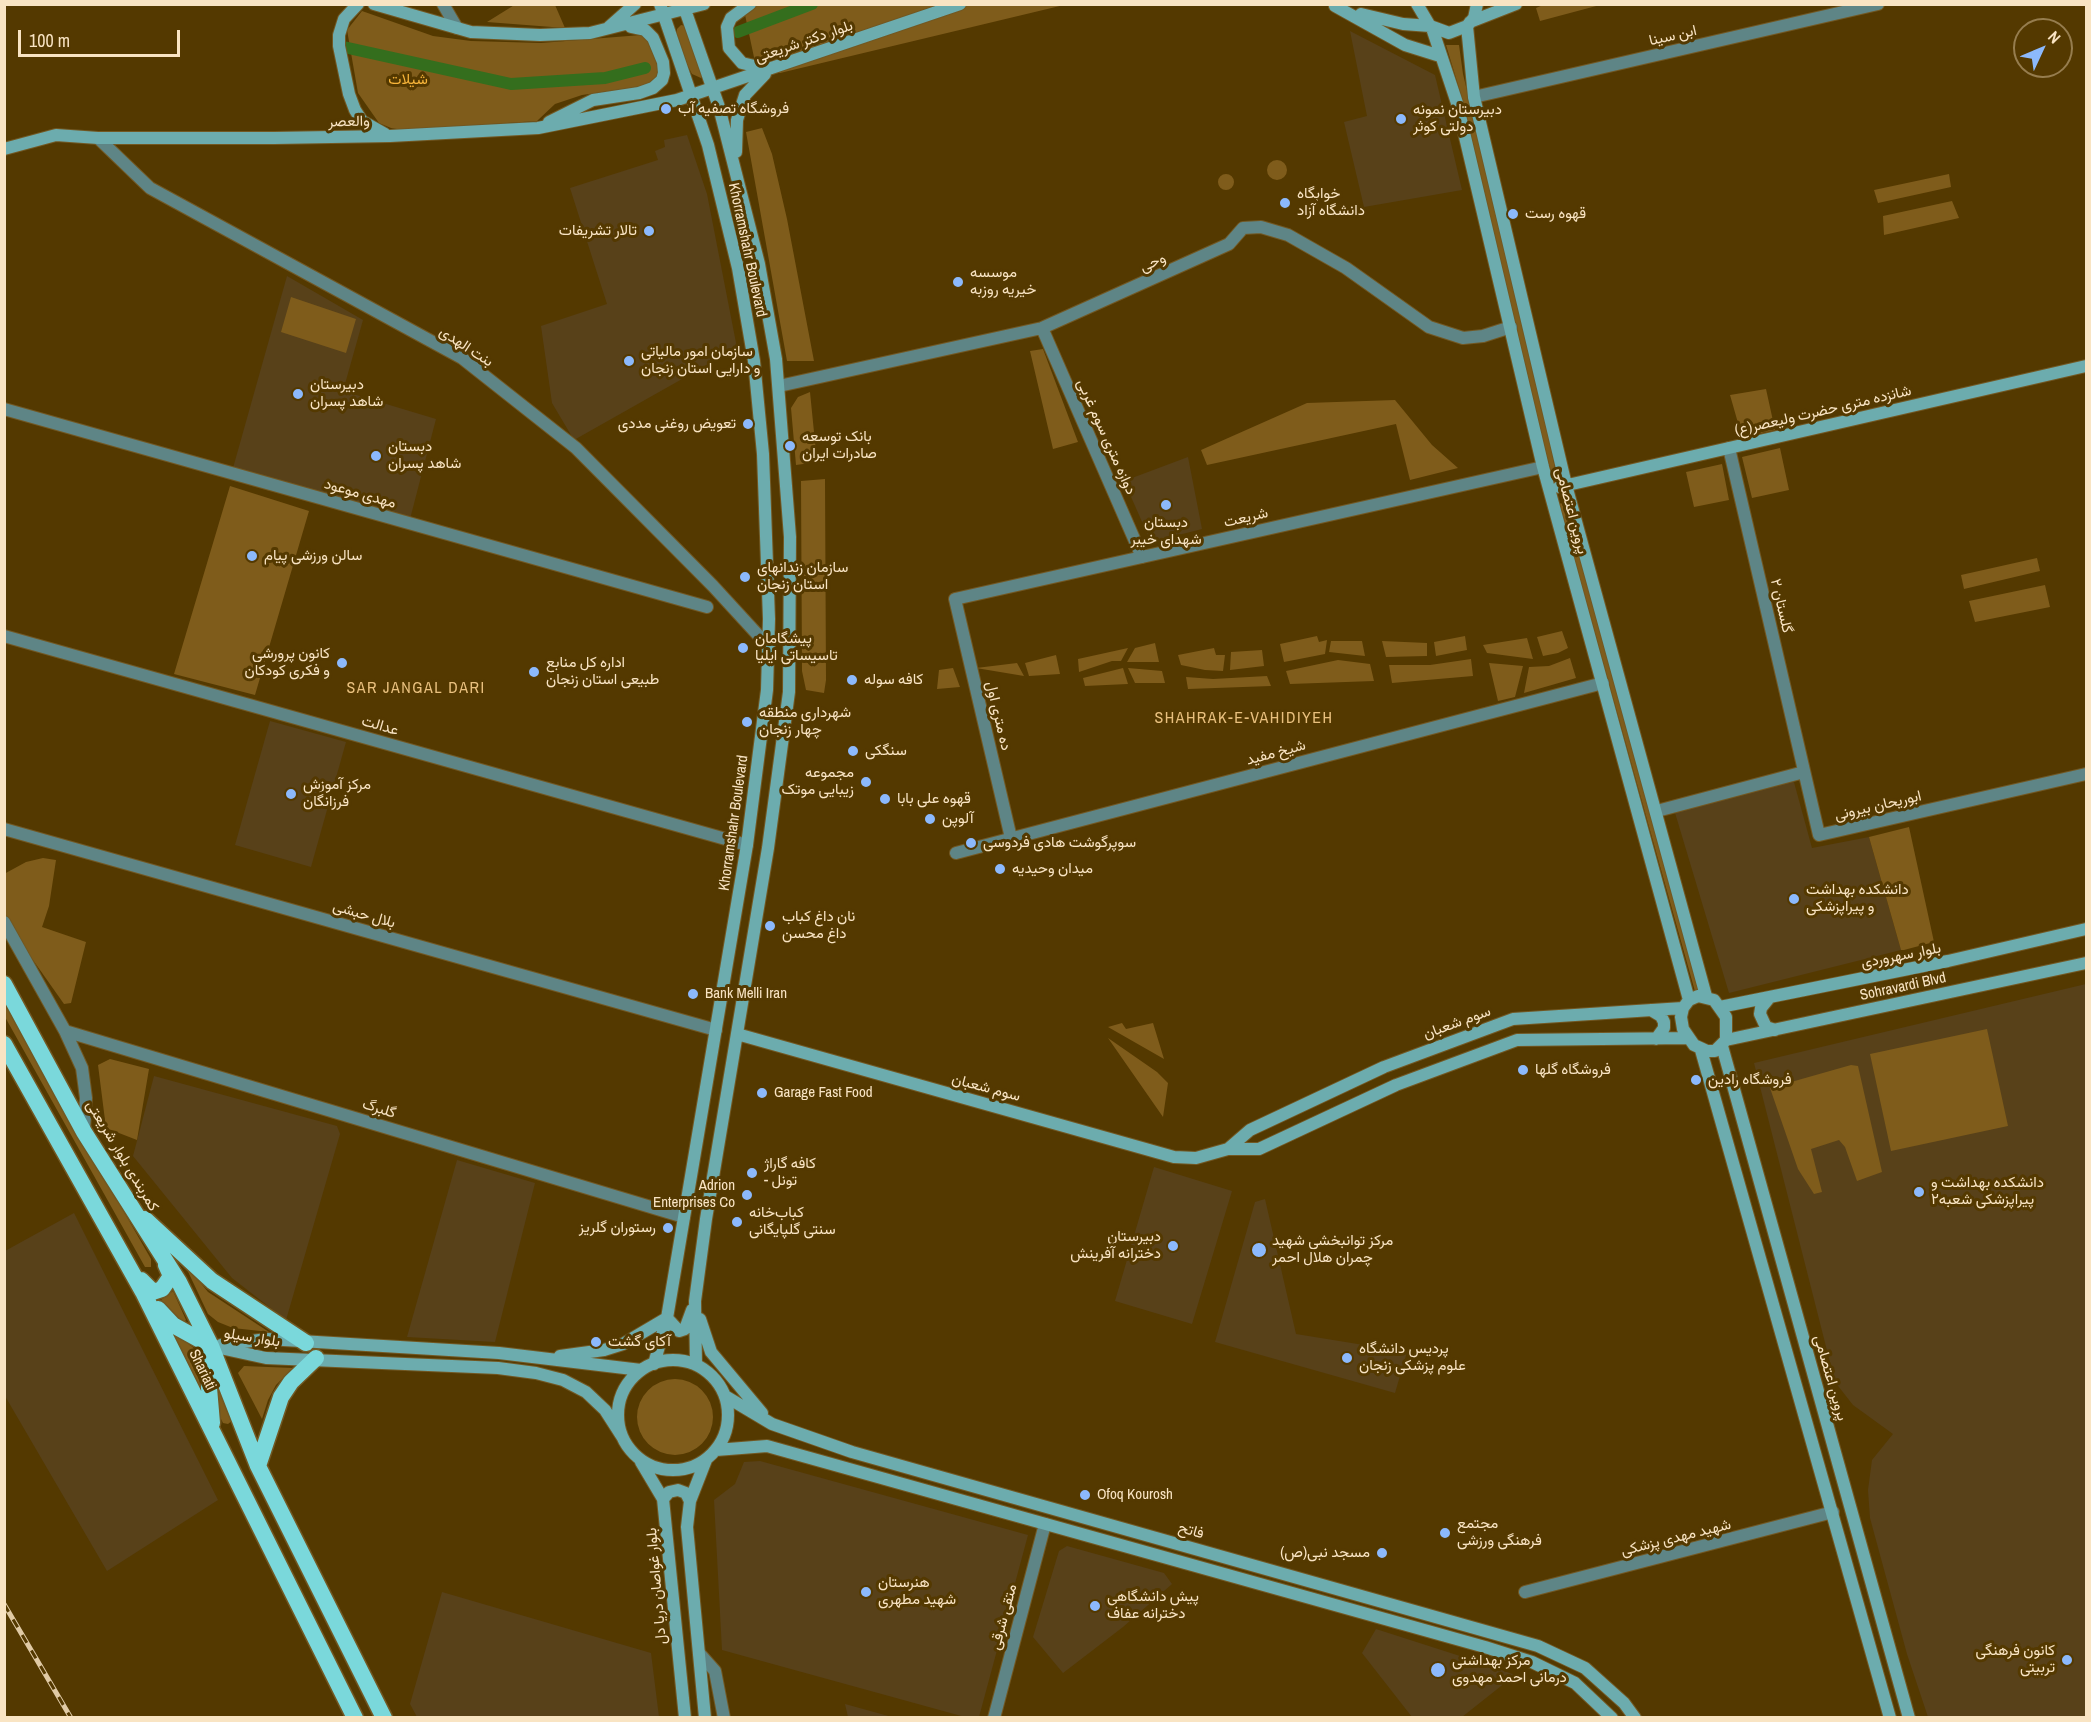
<!DOCTYPE html>
<meta charset="utf-8">
<style>
body{margin:0}
#map{position:relative;width:2091px;height:1722px;overflow:hidden;background:#543900;font-family:"Archivo Narrow",sans-serif}
canvas{display:block}
.frame{position:absolute;inset:0;border:6px solid #f9e4c3;pointer-events:none}
.north{position:absolute;left:2013px;top:18px;width:60px;height:60px;box-sizing:border-box;background:#543900;border:2px solid #967d4e;border-radius:50%;rotate:46deg;font-size:16px;font-weight:700;line-height:24px;text-align:center;color:#f9e4c3}
.north::after{content:'';display:block;margin:auto;width:21px;height:27px;background:#8cb9fc;clip-path:polygon(50% 0,100% 100%,50% 72%,0 100%)}
.scale{position:absolute;left:18px;top:30px;width:162px;height:27px;box-sizing:border-box;border:3px solid #f9e4c3;border-top:0;padding-left:8px;font-size:18px;line-height:21px;white-space:nowrap;color:#f9e4c3;-webkit-text-stroke:4px #543900;paint-order:stroke}
</style>
<div id="map">
<canvas width="2091" height="1722"></canvas>
<div class="frame"></div>
<div class="north">N</div>
<div class="scale">100 m</div>
</div>
<script>
const ctx = document.querySelector('canvas').getContext('2d');
ctx.lineJoin = 'round';
function fillPath(path, color) { ctx.fillStyle = color; ctx.fill(path, 'evenodd'); }
const poly = rows => new Path2D(rows.map(r => 'M' + r).join(''));
function trace(path, color, width, dash) { ctx.strokeStyle = color; ctx.lineWidth = width; ctx.lineCap = dash ? 'butt' : 'round'; ctx.setLineDash(dash || []); ctx.stroke(path); }
function write(font, color, halo, rows, align = 'center') {
  ctx.font = font + ' "Archivo Narrow",Vazirmatn,sans-serif'; ctx.lineWidth = 6; ctx.setLineDash([]); ctx.textBaseline = 'middle'; ctx.strokeStyle = halo; ctx.fillStyle = color; for (const [text, x, y, turn = 0] of rows) {
    ctx.save(); ctx.translate(x, y); ctx.rotate((+turn || 0) * Math.PI / 180); ctx.textAlign = isNaN(turn) ? turn : align; if (halo) ctx.strokeText(text, 0, 0); ctx.fillText(text, 0, 0); ctx.restore();
  }
}
const built = poly([
 [1350,31,1435,75,1462,190,1364,207,1344,122,1367,116],
 [687,135,707,194,737,348,574,440,552,403,541,326,607,304,570,188,658,160,655,151,665,147,664,140],
 [287,276,363,320,343,391,436,419,410,519,233,468],
 [1188,457,1202,529,1151,542,1124,481],
 [270,721,346,742,311,867,235,845],
 [1792,775,1812,848,1869,837,1901,950,1729,993,1673,806],
 [2086,984,2086,1717,1928,1717,1907,1654,1870,1518,1868,1490,1872,1460,1893,1434,1853,1405,1835,1382,1754,1063],
 [154,1076,337,1126,340,1134,286,1320,232,1278,133,1156],
 [457,1160,535,1183,495,1342,407,1337],
 [1154,1167,1232,1191,1192,1324,1115,1301],
 [1265,1199,1296,1334,1407,1352,1395,1393,1215,1342,1255,1202],
 [74,1213,218,1500,107,1571,5,1396,5,1251],
 [760,1461,1028,1535,979,1717,965,1717,722,1650,714,1500,735,1484,744,1462],
 [1067,1546,1164,1573,1172,1584,1123,1627,1063,1673,1033,1637,1059,1551],
 [442,1592,651,1653,659,1717,417,1717,410,1704],
 [1376,1629,1488,1665,1515,1675,1462,1717,1412,1717,1362,1653],
 [845,1704,892,1717,848,1717]
]);
const green = poly([
 [516,4,555,5,565,28,487,22],
 [757,4,1064,5,780,73,755,62,744,10],
 [1543,5,1600,5,1540,21,1536,8],
 [362,11,433,36,471,41,541,43,641,35,650,41,660,75,655,82,644,86,582,95,555,104,537,121,403,130,391,128,379,123,358,93,347,30],
 [681,25,686,26,703,74,701,78,692,74,687,64,677,36,677,29],
 [1446,45,1459,45,1463,74,1546,422,1556,474,1550,476,1462,98],
 [762,128,772,154,787,219,814,361,787,361,746,132],
 '1267 170a10 10 0 1 1 20 0a10 10 0 1 1-20 0Z',
 '1218 182a8 8 0 1 1 16 0a8 8 0 1 1-16 0Z',
 [1949,174,1951,187,1878,203,1874,190],
 [1952,201,1959,218,1884,235,1883,216],
 [291,297,356,319,346,353,281,332],
 [1043,349,1078,442,1053,449,1030,351],
 [1766,389,1775,430,1742,437,1730,395],
 [810,392,817,462,796,465,791,408,798,397],
 [1395,400,1432,445,1458,468,1410,480,1396,424,1207,465,1201,450,1307,403],
 [1780,448,1789,490,1752,498,1742,457],
 [1722,464,1729,500,1694,507,1686,472],
 [825,479,826,680,824,693,806,690,802,671,801,481],
 [230,486,309,511,255,695,174,674],
 [1565,502,1702,994,1696,995,1576,565,1559,504],
 [2037,558,2040,571,1964,589,1961,575],
 [2045,585,2050,607,1975,622,1969,601],
 [1562,631,1568,648,1558,653,1543,656,1537,637],
 [1317,636,1319,642,1327,640,1325,654,1284,662,1280,644],
 [1465,636,1467,650,1436,656,1434,642],
 [1527,638,1533,659,1487,653,1483,645],
 [1331,641,1362,641,1365,656,1329,652],
 [1382,641,1427,643,1427,656,1386,657],
 [1155,643,1159,662,1127,662,1135,648],
 [1128,648,1121,661,1112,661,1079,672,1078,659],
 [1214,648,1216,655,1225,655,1223,671,1205,670,1181,665,1178,655],
 [1262,650,1264,666,1230,670,1231,652],
 [1056,655,1060,674,1029,676,1025,663],
 [1570,658,1576,678,1524,693,1529,667,1549,666],
 [1471,659,1473,676,1392,683,1389,665,1430,665],
 [1338,660,1370,664,1374,681,1290,684,1286,671],
 [1017,663,1024,676,976,668],
 [1489,663,1523,666,1515,697,1498,701],
 [953,668,960,687,937,689,939,670],
 [1123,668,1128,684,1085,686,1083,678],
 [1128,668,1162,671,1165,683,1135,683],
 [1267,676,1271,686,1188,689,1186,677,1213,679],
 [1909,827,1934,942,1904,950,1901,950,1869,837],
 [43,858,56,860,49,906,42,927,86,942,71,1003,64,1004,4,919,4,874,26,862],
 [4,1003,151,1259,151,1267,145,1267,5,1017],
 [1122,1023,1126,1029,1153,1023,1164,1059,1108,1027],
 [1987,1029,2008,1126,1891,1151,1870,1054],
 [1108,1038,1157,1072,1168,1083,1163,1117],
 [110,1059,149,1069,137,1140,106,1128,98,1065],
 [1851,1065,1858,1066,1882,1172,1857,1181,1845,1147,1839,1140,1811,1149,1822,1192,1814,1194,1798,1169,1770,1088],
 [183,1261,208,1292,269,1332,233,1328,218,1322,208,1314],
 [173,1291,186,1320,182,1324,161,1300],
 [165,1325,201,1354,199,1379,204,1403],
 [244,1366,293,1368,276,1385,268,1400,262,1419,238,1373],
 '637 1417a38 38 0 1 1 76 0a38 38 0 1 1-76 0Z',
 [216,1393,222,1393,233,1420,228,1424,223,1423,219,1415]
]);
const canal = poly([
 [738,32,812,4],
 [339,46,511,84,605,78,645,68]
]);
const tertiary = poly([
 [443,4,457,28],
 [1474,97,1878,4],
 [98,138,150,188,462,358,576,448,713,586,769,647],
 [1042,328,1142,557],
 [779,386,1042,328,1229,244,1243,228,1261,227,1288,235,1346,268,1429,327,1463,338,1483,336,1511,327],
 [4,409,707,607],
 [1729,448,1819,835,2086,774],
 [4,636,747,845],
 [1657,811,1804,772],
 [4,829,716,1030],
 [1011,838,955,599,1543,467],
 [956,853,1603,683],
 [4,922,65,1031,82,1068,86,1098,84,1130],
 [65,1031,684,1217],
 [1525,1592,1833,1512],
 [699,1653,715,1671,724,1718],
 [994,1718,1045,1524]
]);
const secondary = poly([
 [358,4,344,19,339,35,339,46,349,94,355,110,362,121,385,134],
 [374,4,471,32,540,35,590,33,704,4],
 [683,4,719,107,759,264,776,359,790,537,789,692,768,848,706,1219,695,1301,696,1365],
 [750,4,731,18,727,27,729,48,742,63,767,69],
 [1417,4,1430,26,1449,33,1467,26,1474,18,1477,4],
 [1335,6,1405,45,1440,56],
 [1361,14,1403,24,1430,26],
 [1470,22,1516,4],
 [1467,26,1474,97,1566,485,1706,996],
 [609,27,635,4],
 [1432,28,1457,103,1543,467,1689,1000],
 [549,122,593,100,639,93,653,88,662,80,664,73,663,62,653,38,645,30,631,27],
 [4,149,56,135,98,138,274,138,390,136,538,128,677,100,960,4],
 [736,152,737,120,745,95,765,74],
 [1559,487,2086,366],
 [1698,996,1714,1000,1726,1017,1726,1040,1715,1051,1707,1051,1694,1045,1683,1029,1681,1017,1683,1008,1689,1000,1698,996],
 [1770,997,1761,1008,1760,1014,1766,1027,1775,1030],
 [1720,1007,1948,961,2086,929],
 [1651,1010,1661,1016,1664,1022,1664,1028,1656,1039],
 [737,1034,1174,1157,1196,1158,1228,1149,1259,1149,1396,1085,1517,1040,1687,1038],
 [1726,1040,2086,963],
 [1722,1046,1909,1718],
 [1701,1050,1890,1718],
 [1228,1149,1250,1130,1384,1067,1513,1019,1683,1008],
 [700,1319,711,1352,762,1413],
 [221,1345,267,1339,499,1353,641,1370],
 [211,1346,266,1358,498,1368,536,1373,563,1380,586,1392,605,1410,623,1438],
 [560,1356,604,1350,623,1344,667,1318,679,1331,685,1329,692,1310],
 '618 1415a55 55 0 1 1 110 0a55 55 0 1 1-110 0Z',
 [654,1364,667,1318,747,845,767,690,769,619,763,454,754,361,738,268,708,145,660,4],
 [725,1396,772,1424,852,1452,1538,1646,1585,1668,1624,1703,1635,1718],
 [716,1450,767,1446,1485,1647,1532,1662,1575,1683,1612,1718],
 [641,1462,663,1499,685,1718],
 [663,1499,669,1492,678,1490,686,1493,690,1501],
 [705,1718,687,1527,690,1501,706,1460]
]);
const trunk = poly([
 [4,984,84,1132,179,1282,211,1346,258,1466,384,1718],
 [4,1044,143,1292,355,1718],
 [145,1219,212,1281,306,1343],
 [141,1280,153,1292,162,1289,171,1276,166,1265],
 [158,1309,173,1325,211,1346],
 [210,1353,209,1388,212,1423],
 [258,1466,281,1397,291,1382,316,1358]
]);
const rail = poly([
 [4,1604,71,1718]
]);
const markers = [
 [666,109,6,"#8cb9fc"],
 [1401,119,6,"#8cb9fc"],
 [1285,203,6,"#8cb9fc"],
 [1513,214,6,"#8cb9fc"],
 [649,231,6,"#8cb9fc"],
 [958,282,6,"#8cb9fc"],
 [629,361,6,"#8cb9fc"],
 [298,394,6,"#8cb9fc"],
 [748,424,6,"#8cb9fc"],
 [790,446,6,"#8cb9fc"],
 [376,456,6,"#8cb9fc"],
 [1166,505,6,"#8cb9fc"],
 [252,556,6,"#8cb9fc"],
 [745,577,6,"#8cb9fc"],
 [743,648,6,"#8cb9fc"],
 [342,663,6,"#8cb9fc"],
 [534,672,6,"#8cb9fc"],
 [852,680,6,"#8cb9fc"],
 [747,722,6,"#8cb9fc"],
 [853,751,6,"#8cb9fc"],
 [866,782,6,"#8cb9fc"],
 [291,794,6,"#8cb9fc"],
 [885,799,6,"#8cb9fc"],
 [930,819,6,"#8cb9fc"],
 [971,843,6,"#8cb9fc"],
 [1000,869,6,"#8cb9fc"],
 [1794,899,6,"#8cb9fc"],
 [770,926,6,"#8cb9fc"],
 [693,994,6,"#8cb9fc"],
 [1523,1070,6,"#8cb9fc"],
 [1696,1080,6,"#8cb9fc"],
 [762,1093,6,"#8cb9fc"],
 [752,1173,6,"#8cb9fc"],
 [1919,1192,6,"#8cb9fc"],
 [747,1195,6,"#8cb9fc"],
 [737,1222,6,"#8cb9fc"],
 [668,1228,6,"#8cb9fc"],
 [1173,1246,6,"#8cb9fc"],
 [1259,1250,8,"#8cb9fc"],
 [596,1342,6,"#8cb9fc"],
 [1347,1358,6,"#8cb9fc"],
 [1085,1495,6,"#8cb9fc"],
 [1445,1533,6,"#8cb9fc"],
 [1382,1553,6,"#8cb9fc"],
 [866,1592,6,"#8cb9fc"],
 [1095,1606,6,"#8cb9fc"],
 [2067,1660,6,"#8cb9fc"],
 [1438,1670,8,"#8cb9fc"]
];
const streetNames = [
 ["ابن سینا",1673,36,-13],
 ["بلوار دکتر شریعتی",804,42,-19],
 ["والعصر",349,122,-1],
 ["Khorramshahr Boulevard",747,250,78],
 ["وحی",1153,263,-24],
 ["بنت الهدی",466,347,33],
 ["شانزده متری حضرت ولیعصر(ع)",1823,411,-13],
 ["دوازه متری سوم غربی",1106,437,66],
 ["مهدی موعود",360,494,16],
 ["پروین اعتصامی",1571,511,75],
 ["شریعت",1246,518,-13],
 ["گلستان ۲",1781,606,77],
 ["ده متری اول",998,716,77],
 ["عدالت",380,726,16],
 ["شیخ مفید",1276,753,-15],
 ["ابوریحان بیرونی",1878,806,-13],
 ["Khorramshahr Boulevard",734,823,-82],
 ["بلال حبشی",364,915,16],
 ["بلوار سهروردی",1901,956,-11],
 ["Sohravardi Blvd",1903,987,-12],
 ["سوم شعبان",1457,1023,-20],
 ["سوم شعبان",986,1088,15],
 ["گلبرگ",379,1109,17],
 ["کمربندی بلوار شریعتی",122,1156,59],
 ["بلوار سیلو",252,1338,9],
 ["Shariati",202,1370,64],
 ["پروین اعتصامی",1830,1378,74],
 ["فاتح",1191,1531,16],
 ["شهید مهدی پزشکی",1676,1538,-14],
 ["بلوار غواصان دریا دل",657,1586,-95],
 ["متقی شرقی",1004,1617,-75]
];
const parkNames = [
 ["شیلات",408,80]
];
const poiNames = [
 ["فروشگاه تصفیه آب",678,109],
 ["دبیرستان نمونه",1413,110],
 ["دولتی کوثر",1413,127],
 ["خوابگاه",1297,194],
 ["دانشگاه آزاد",1297,211],
 ["قهوه رست",1525,214],
 ["تالار تشریفات",637,231,"right"],
 ["موسسه",970,273],
 ["خیریه روزبه",970,290],
 ["سازمان امور مالیاتی",641,352],
 ["و دارایی استان زنجان",641,369],
 ["دبیرستان",310,385],
 ["شاهد پسران",310,402],
 ["تعویض روغنی مددی",736,424,"right"],
 ["بانک توسعه",802,437],
 ["صادرات ایران",802,454],
 ["دبستان",388,447],
 ["شاهد پسران",388,464],
 ["دبستان",1166,523,"center"],
 ["شهدای خیبر",1166,540,"center"],
 ["سالن ورزشی پیام",264,556],
 ["سازمان زندانهای",757,568],
 ["استان زنجان",757,585],
 ["پیشگامان",755,639],
 ["تاسیساتی ایلیا",755,656],
 ["کانون پرورشی",330,654,"right"],
 ["و فکری کودکان",330,671,"right"],
 ["اداره کل منابع",546,663],
 ["طبیعی استان زنجان",546,680],
 ["کافه سوله",864,680],
 ["شهرداری منطقه",759,713],
 ["چهار زنجان",759,730],
 ["سنگکی",865,751],
 ["مجموعه",854,773,"right"],
 ["زیبایی موتک",854,790,"right"],
 ["مرکز آموزش",303,785],
 ["فرزانگان",303,802],
 ["قهوه علی بابا",897,799],
 ["آلوپن",942,819],
 ["سوپرگوشت هادی فردوسی",983,843],
 ["میدان وحیدیه",1012,869],
 ["دانشکده بهداشت",1806,890],
 ["و پیراپزشکی",1806,907],
 ["نان داغ کباب",782,917],
 ["داغ محسن",782,934],
 ["Bank Melli Iran",705,994],
 ["فروشگاه گلها",1535,1070],
 ["فروشگاه رادین",1708,1080],
 ["Garage Fast Food",774,1093],
 ["کافه گاراژ",764,1164],
 ["- تونل",764,1181],
 ["دانشکده بهداشت و",1931,1183],
 ["پیراپزشکى شعبه۲",1931,1200],
 ["Adrion",735,1186,"right"],
 ["Enterprises Co",735,1203,"right"],
 ["کباب‌خانه",749,1213],
 ["سنتی گلپایگانی",749,1230],
 ["رستوران گلریز",656,1228,"right"],
 ["دبیرستان",1161,1237,"right"],
 ["دخترانه آفرینش",1161,1254,"right"],
 ["مرکز توانبخشی شهید",1272,1241],
 ["چمران هلال احمر",1272,1258],
 ["آکای گشت",608,1342],
 ["پردیس دانشگاه",1359,1349],
 ["علوم پزشکى زنجان",1359,1366],
 ["Ofoq Kourosh",1097,1495],
 ["مجتمع",1457,1524],
 ["فرهنگی ورزشی",1457,1541],
 ["مسجد نبی(ص)",1370,1553,"right"],
 ["هنرستان",878,1583],
 ["شهید مطهری",878,1600],
 ["پیش دانشگاهی",1107,1597],
 ["دخترانه عفاف",1107,1614],
 ["کانون فرهنگی",2055,1651,"right"],
 ["تربیتی",2055,1668,"right"],
 ["مرکز بهداشتی",1452,1661],
 ["درمانی احمد مهدوی",1452,1678]
];
const neighbourhoodNames = [
 ["SAR JANGAL DARI",416,689],
 ["SHAHRAK-E-VAHIDIYEH",1244,719]
];
fillPath(built, '#584119');
fillPath(green, '#7f5c1b');
trace(canal, '#346e1d', 12);
trace(tertiary, '#725823', 14);
trace(secondary, '#725823', 14);
trace(trunk, '#725823', 19);
trace(tertiary, '#5e8586', 12);
trace(secondary, '#6cacae', 12);
trace(trunk, '#7ad8db', 16);
trace(rail, '#e0caa5', 5);
trace(rail, '#543900', 3, [9]);
for (const [x, y, r, color] of markers) { const dot = new Path2D(); dot.arc(x, y, r, 0, 2 * Math.PI); ctx.fillStyle = color; ctx.fill(dot); trace(dot, '#543900', 2); }
write('15px', '#f9e4c3', '#543900', streetNames);
write('15px', '#f8b53a', '#543900', parkNames);
write('15px', '#f9e4c3', '#543900', poiNames, 'left');
ctx.letterSpacing = '1.5px';
write('16px', '#e9c07e', '#543900', neighbourhoodNames);
ctx.letterSpacing = '0px';
</script>
